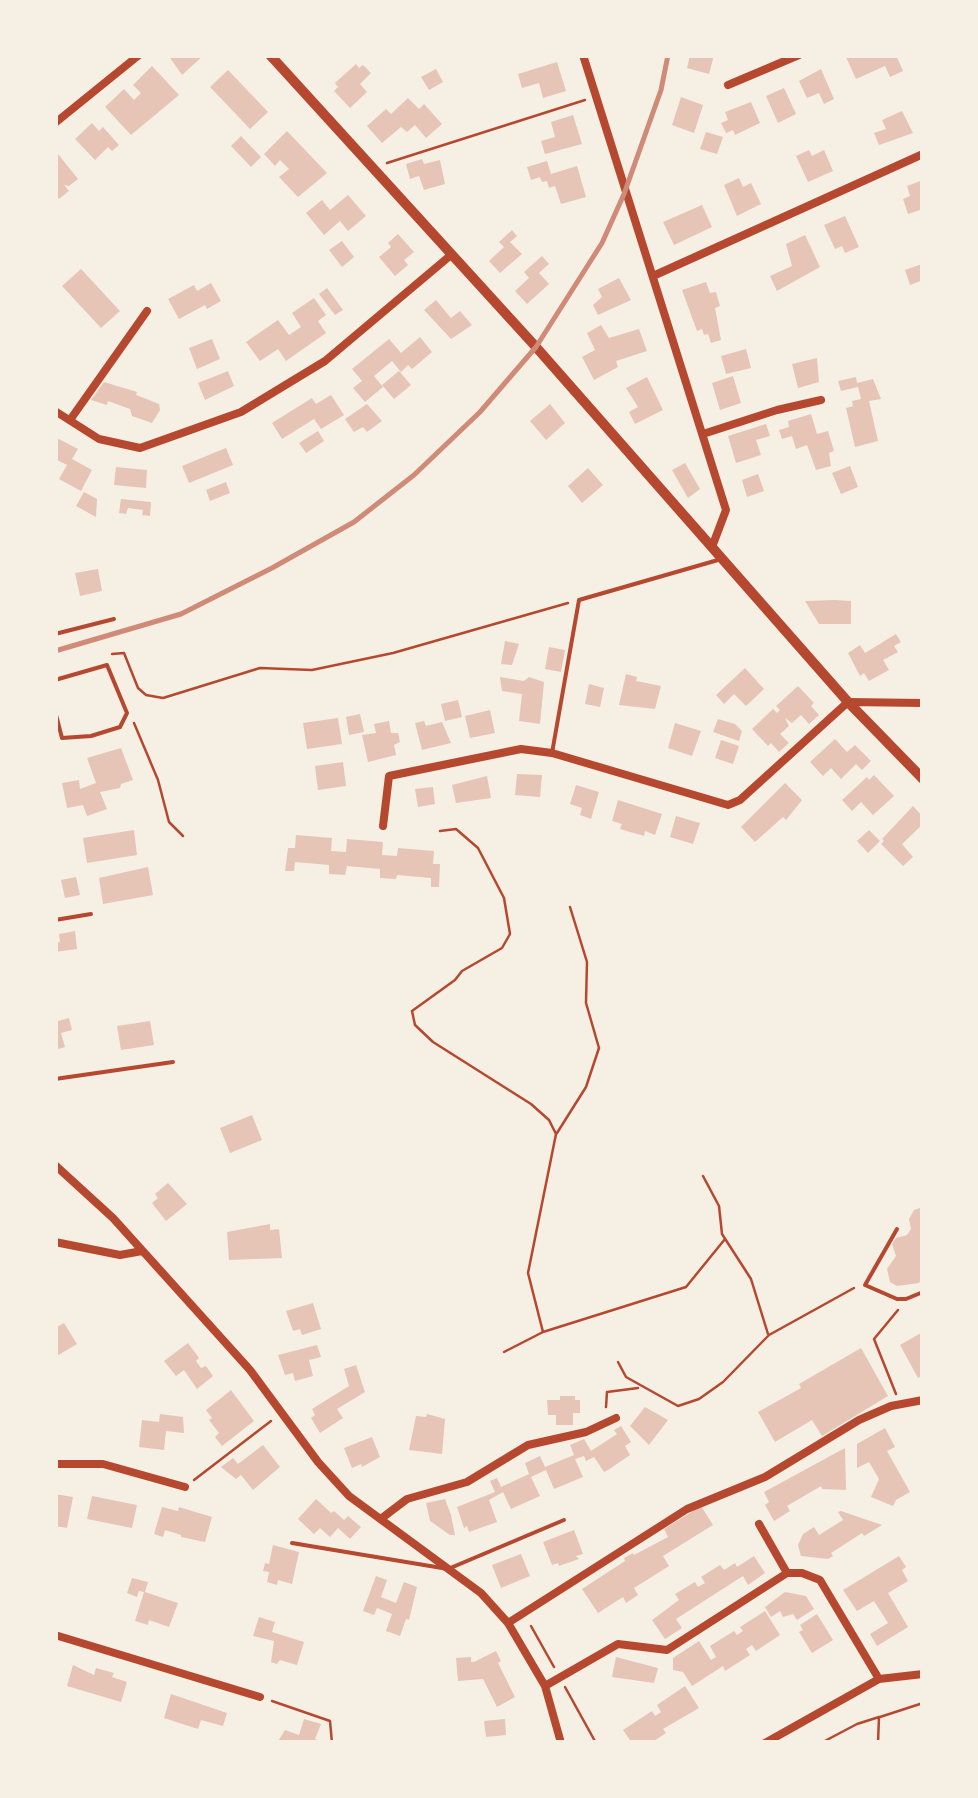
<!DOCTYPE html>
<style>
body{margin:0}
#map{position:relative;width:978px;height:1798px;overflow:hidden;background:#f6efe4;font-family:"Playfair Display",serif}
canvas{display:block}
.frame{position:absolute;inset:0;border:58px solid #f6efe4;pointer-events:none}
</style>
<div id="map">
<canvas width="978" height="1798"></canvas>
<div class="frame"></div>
</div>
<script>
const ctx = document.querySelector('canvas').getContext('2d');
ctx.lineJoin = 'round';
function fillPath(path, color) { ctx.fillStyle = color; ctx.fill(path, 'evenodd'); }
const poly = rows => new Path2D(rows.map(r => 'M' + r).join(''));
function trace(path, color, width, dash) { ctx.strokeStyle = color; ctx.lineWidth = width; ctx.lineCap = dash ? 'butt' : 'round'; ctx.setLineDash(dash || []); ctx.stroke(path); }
const building = poly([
 [168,55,204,55,182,75],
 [690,55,714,55,709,74,687,68],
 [851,55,896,55,903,71,890,77,885,66,856,79,846,57],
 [557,62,566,91,543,98,539,83,522,88,518,74],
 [356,64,359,68,363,65,371,73,360,84,367,92,350,108,334,91,338,87,335,83],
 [152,66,179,95,131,135,105,107,124,89,134,100,141,93,133,85],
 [436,69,443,82,429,90,421,77],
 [821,69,834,99,824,104,819,93,807,98,799,81],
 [228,70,268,112,250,129,210,87],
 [784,88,796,114,778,123,766,96],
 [681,97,703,105,694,133,672,125],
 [408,98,419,109,424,104,442,124,426,138,415,125,407,132,401,127,382,143,367,126,386,109,391,114],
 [751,102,760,123,735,135,733,130,726,133,721,123,728,120,725,112],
 [902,111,913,133,879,145,874,133,886,129,882,120],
 [573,115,582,144,545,154,541,141,555,137,551,122],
 [92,123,99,131,103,127,119,145,112,151,108,147,95,160,75,139],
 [287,131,327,173,298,197,279,177,289,169,280,160,275,166,264,154],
 [706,132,723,137,717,154,700,149],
 [241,136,261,157,251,167,231,146],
 [809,150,812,156,824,150,833,171,808,182,796,156],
 [58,154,78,179,69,186,64,185,69,191,59,199,55,194,55,156],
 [422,159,424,164,440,160,445,184,424,190,419,176,410,179,406,164],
 [547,161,551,174,577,166,586,197,561,204,555,186,549,188,547,181,542,182,540,177,531,180,527,167],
 [739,178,743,187,751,183,761,204,737,216,724,185],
 [923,180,923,209,908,214,903,199,910,196,907,186],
 [348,195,366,216,348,231,340,221,324,235,306,213,322,200,330,210],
 [702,205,712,227,674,245,663,222],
 [845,216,859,247,845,253,842,246,835,249,824,225],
 [512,230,517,236,510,242,522,254,500,273,489,261,504,247,499,242],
 [398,234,414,252,404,260,408,265,395,276,379,257,391,247,388,243],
 [805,235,820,267,777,291,770,276,792,266,786,244],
 [342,241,354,257,342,267,329,250],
 [542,256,549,264,539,273,549,284,527,304,515,291,529,278,524,272],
 [922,264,923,280,910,285,905,270],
 [81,269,120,311,101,328,62,286],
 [619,278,631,300,598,315,593,305,602,297,598,289],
 [706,282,710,293,716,292,720,306,715,308,721,340,711,343,708,334,704,335,702,329,697,331,682,290],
 [211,283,221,301,207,309,205,305,179,319,168,299,194,285,197,291],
 [327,288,343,310,335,315,319,294],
 [314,298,326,315,318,321,326,333,286,361,278,349,260,361,246,342,278,320,289,335,301,327,292,313],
 [436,300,451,318,460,311,472,325,451,339,424,310],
 [601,325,609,338,639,329,647,351,616,361,618,367,594,380,582,357,595,350,587,333],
 [420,337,432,352,412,369,408,365,401,372,392,361,374,376,383,387,365,402,353,388,362,381,352,369,389,339,401,353],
 [212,339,220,359,197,369,189,348],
 [746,349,751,368,726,374,721,356],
 [817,358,819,382,798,388,792,364],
 [228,371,234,386,205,400,198,383],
 [399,371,411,385,394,399,382,385],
 [733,376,741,403,720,410,712,383],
 [647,377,663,410,635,424,629,412,638,407,626,388],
 [856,377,857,383,873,379,881,399,869,401,878,441,855,447,846,408,853,406,852,401,861,399,858,387,841,391,838,381],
 [104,382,137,392,136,395,159,404,160,410,152,423,132,416,130,409,108,401,107,405,91,400],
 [331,395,344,415,321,429,314,419,282,439,272,423,312,398,316,404],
 [367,404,382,421,367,432,363,427,354,432,345,419],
 [550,404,565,423,546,440,530,421],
 [811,414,817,434,828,431,834,451,829,453,831,466,816,470,807,445,796,449,792,436,782,439,779,430,789,427,788,421],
 [766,424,770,436,756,440,761,455,736,463,728,436],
 [318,431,324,441,306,453,299,443],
 [55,437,78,449,72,459,92,470,81,491,59,479,67,465,55,459],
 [226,448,233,465,189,483,182,466],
 [685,463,700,489,688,498,672,470],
 [850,466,858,487,841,494,832,473],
 [116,467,147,470,146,488,114,485],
 [588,468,603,485,582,503,568,486],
 [758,474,764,491,747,497,742,480],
 [226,482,230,493,210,501,206,490],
 [84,492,97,499,96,517,76,506],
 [121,499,151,502,150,516,142,515,143,510,128,508,126,514,119,513],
 [98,569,102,591,80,596,75,573],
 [835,600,851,601,851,624,819,624,805,601],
 [896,634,901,642,894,646,898,652,883,660,889,670,869,681,864,673,860,676,848,653,860,645,865,653],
 [505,641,519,644,512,665,501,664],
 [549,647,565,650,561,672,545,669],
 [745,668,764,689,746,706,734,694,724,704,716,695],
 [626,674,637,677,636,681,661,686,655,709,619,705],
 [500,677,524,681,529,677,544,682,540,724,519,721,522,694,502,691],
 [589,684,604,688,600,707,585,704],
 [798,686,814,703,811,706,819,715,809,724,801,715,792,723,785,718,789,726,780,734,789,743,779,752,771,743,768,746,752,729,773,709,777,713,780,710,776,706],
 [458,700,462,717,445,721,441,704],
 [490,710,495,733,470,738,465,716],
 [360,714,364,732,349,735,346,717],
 [338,718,342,744,307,749,303,723],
 [718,719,735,724,742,731,739,741,713,732],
 [389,721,391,733,398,733,400,742,394,745,396,755,368,762,362,735,376,733,374,724],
 [424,721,426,726,442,722,451,743,422,750,415,723],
 [675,723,701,731,692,756,668,748],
 [835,739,847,752,855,745,871,761,862,770,856,764,841,779,831,768,823,776,810,762],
 [721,740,739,746,733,764,715,758],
 [121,748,133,780,121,784,120,788,100,792,107,809,87,816,83,805,67,808,62,783,79,780,80,789,96,783,87,758],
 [343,762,346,786,318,790,315,766],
 [517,774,542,775,540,797,515,795],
 [874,775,894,796,873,815,861,802,852,811,842,800,867,777,869,780],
 [487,776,491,798,456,803,452,785],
 [785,783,802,800,786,820,783,817,755,842,741,827],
 [576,785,599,792,591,819,580,815,582,808,570,804],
 [433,787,435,804,418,807,415,789],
 [618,800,662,814,655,835,645,831,644,836,620,829,622,824,612,821],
 [913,806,923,817,923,824,902,844,913,857,903,866,881,844,884,841,882,839],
 [676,816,700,823,693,844,670,837],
 [134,830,137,855,87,863,83,838],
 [869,830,880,841,868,853,857,841],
 [296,835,332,838,331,851,346,852,347,839,383,842,382,855,397,856,398,848,434,851,433,864,440,864,439,887,431,887,431,878,397,875,396,879,380,878,380,869,347,866,345,875,329,874,329,865,295,862,294,871,285,871,288,848,295,848],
 [148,867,153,895,103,904,99,878],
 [76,877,80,895,65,898,61,880],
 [75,931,77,949,55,952,55,943,60,942,59,934],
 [69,1018,72,1030,61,1033,65,1047,55,1050,55,1022],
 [150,1021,154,1045,121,1050,117,1026],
 [252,1115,262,1140,230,1153,220,1128],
 [168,1183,187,1204,166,1221,152,1203,158,1198,155,1194],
 [923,1207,923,1277,919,1283,897,1286,890,1282,887,1269,896,1256,892,1244,896,1238,907,1235,911,1229,909,1219,914,1210],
 [270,1224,270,1230,279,1229,282,1258,229,1260,227,1232],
 [313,1303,321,1329,302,1335,300,1329,293,1331,286,1311],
 [64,1323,77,1344,55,1357,55,1328],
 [921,1333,923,1375,918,1378,900,1345],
 [188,1343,199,1358,196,1361,201,1368,206,1366,213,1376,197,1389,184,1370,176,1376,164,1361],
 [317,1345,321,1357,309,1360,313,1376,295,1381,293,1373,285,1375,278,1355],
 [861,1348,888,1396,822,1436,812,1420,775,1442,758,1412,801,1388,799,1384],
 [356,1365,365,1392,337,1409,343,1418,320,1433,311,1418,315,1415,312,1409,349,1386,344,1369],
 [231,1390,254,1421,222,1446,215,1437,219,1433,209,1420,212,1418,206,1410],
 [560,1396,575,1396,575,1400,580,1400,580,1413,573,1413,573,1425,556,1425,556,1415,548,1415,547,1400,560,1400],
 [645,1407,668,1420,649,1445,630,1426],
 [160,1414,183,1417,184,1433,166,1431,164,1450,139,1447,142,1420,159,1422],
 [427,1414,445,1419,442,1454,409,1450,416,1416,426,1417],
 [621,1426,631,1442,625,1446,630,1455,608,1470,604,1472,594,1457,586,1461,584,1456,575,1459,583,1477,554,1489,546,1470,531,1477,540,1496,511,1509,503,1492,489,1500,497,1522,469,1532,467,1526,464,1528,457,1507,495,1492,490,1481,497,1478,501,1487,529,1474,525,1463,540,1456,545,1467,574,1455,570,1445,584,1439,591,1451,617,1434,614,1430],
 [885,1428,895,1447,887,1451,910,1492,896,1500,893,1506,871,1497,879,1479,869,1462,857,1468,857,1444],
 [372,1437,380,1457,362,1467,361,1464,352,1468,344,1448],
 [263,1445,280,1467,253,1490,241,1475,236,1479,221,1467,233,1458,238,1464],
 [845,1448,846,1490,822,1489,821,1486,787,1506,790,1511,774,1521,765,1505,769,1502,764,1492],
 [55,1494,73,1497,67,1528,55,1526],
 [92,1496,137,1505,132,1528,87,1519],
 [316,1499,331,1513,334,1511,344,1520,348,1516,361,1527,350,1539,338,1528,330,1537,320,1528,314,1534,298,1519],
 [445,1499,451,1515,455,1535,450,1535,430,1521,426,1503],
 [701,1506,713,1525,663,1556,669,1566,634,1588,638,1595,626,1603,623,1597,598,1613,582,1589,625,1561,624,1558,633,1553,634,1555,668,1537,664,1529],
 [162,1507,178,1511,179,1507,212,1517,205,1542,181,1537,181,1535,165,1530,163,1537,154,1534],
 [841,1511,882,1525,864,1536,862,1533,831,1553,833,1556,828,1559,801,1556,798,1545,803,1534,814,1527,819,1535,843,1520,838,1512],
 [574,1530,583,1554,576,1556,579,1559,559,1566,558,1563,552,1565,543,1542],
 [273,1545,299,1552,292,1584,278,1580,277,1585,267,1582,269,1572,263,1571,265,1563,269,1564],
 [521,1554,530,1576,501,1588,492,1565],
 [754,1556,765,1573,748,1585,743,1576,732,1583,676,1619,682,1628,665,1639,652,1620,679,1600,675,1594,695,1582,698,1587,705,1583,701,1577,720,1565,724,1570,735,1563,737,1567],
 [899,1556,906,1567,902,1570,908,1581,888,1593,908,1627,877,1646,870,1634,888,1623,874,1601,857,1611,843,1590],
 [376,1576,387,1580,381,1597,396,1603,404,1582,417,1587,409,1620,406,1619,400,1636,386,1631,392,1614,377,1608,374,1615,363,1611],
 [132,1578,148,1582,145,1592,178,1603,169,1627,149,1620,148,1625,135,1621,144,1592,139,1591,137,1597,127,1593],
 [785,1592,806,1596,814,1609,797,1620,793,1614,783,1617,780,1611,771,1617,765,1607],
 [765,1611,780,1635,756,1651,752,1645,746,1649,750,1655,725,1671,723,1666,692,1686,683,1672,673,1670,673,1658,699,1641,711,1660,716,1657,710,1646,734,1631,737,1635,743,1631,740,1627],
 [817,1614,833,1640,812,1653,799,1632,803,1630,800,1625],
 [259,1617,275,1622,272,1632,304,1642,297,1665,280,1660,277,1664,271,1662,274,1641,253,1636],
 [496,1651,501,1661,498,1663,515,1697,497,1707,483,1679,458,1681,456,1658,471,1657,471,1662,474,1662],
 [616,1657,658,1668,654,1683,612,1677],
 [73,1665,94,1675,96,1668,114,1673,112,1677,127,1682,121,1702,67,1686],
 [685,1686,699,1708,663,1729,666,1733,651,1743,632,1743,623,1730,652,1711,655,1716,661,1712,657,1705],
 [171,1694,227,1713,223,1726,201,1720,198,1729,164,1718],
 [304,1719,321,1724,315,1739,323,1743,277,1743,285,1730,299,1735],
 [505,1719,506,1735,486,1737,484,1721]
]);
const path = poly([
 [387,163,585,100],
 [112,654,124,653,138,688,146,695,163,698,260,668,312,670,393,653,568,603],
 [134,723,158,780,169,822,183,836],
 [440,831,456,829,478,848,504,898,510,934,502,948,462,971,455,980,412,1011,415,1025,433,1042,531,1104,549,1120,556,1134,528,1273,543,1332],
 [557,1133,586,1087,599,1048,586,1003,587,962,570,907],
 [703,1176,719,1206,722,1234,751,1279,768,1334],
 [504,1352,543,1332,686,1287,725,1239],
 [618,1362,626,1377,678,1406,699,1399,723,1382,769,1335,854,1288],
 [896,1394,874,1339,898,1310],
 [606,1407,607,1392,638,1388],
 [194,1480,271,1421],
 [531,1626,554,1667],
 [565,1687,596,1743],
 [272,1701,330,1721,332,1743],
 [880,1717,923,1703],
 [821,1743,857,1724,879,1717,878,1743]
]);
const service = poly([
 [55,634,114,619],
 [55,680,107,665,127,713,120,727,91,736,62,738,55,711],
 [552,753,579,600,718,560],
 [55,920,91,914],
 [55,1079,173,1062],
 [897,1229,865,1285,897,1299,906,1299,923,1292],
 [292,1543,448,1569,564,1520]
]);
const minor = poly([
 [583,55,726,510,712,547],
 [728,85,799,55],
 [55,123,139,55],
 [653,276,923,154],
 [55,411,99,439,140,448,241,412,325,361,451,255],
 [70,420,147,311],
 [703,434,777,410,821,400],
 [383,826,389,776,521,749,552,753,728,805,740,800,848,702,923,703],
 [55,1165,113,1218,250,1370,318,1462,349,1496,481,1593,508,1623,545,1686,561,1743],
 [55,1242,120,1255,142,1251],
 [55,1464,103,1464,185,1487],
 [382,1518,407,1499,467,1482,528,1445,586,1432,616,1418],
 [759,1524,787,1573],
 [508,1623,687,1509,765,1477,859,1420,891,1406,923,1400],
 [55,1635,260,1697],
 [545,1686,618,1644,667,1650,787,1573,802,1573,820,1580,879,1679],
 [765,1743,879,1679,923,1674]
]);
const tertiary = poly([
 [270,55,536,347,848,702,923,779]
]);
const rail = poly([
 [55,651,181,614,272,568,354,522,414,475,480,412,536,347,602,243,624,194,661,90,668,55]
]);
fillPath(building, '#e6c5b7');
trace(path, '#b5482f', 2.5);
trace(service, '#b5482f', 4);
trace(minor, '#b5482f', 8);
trace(tertiary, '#b5482f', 10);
trace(rail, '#cf8b77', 5);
</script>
